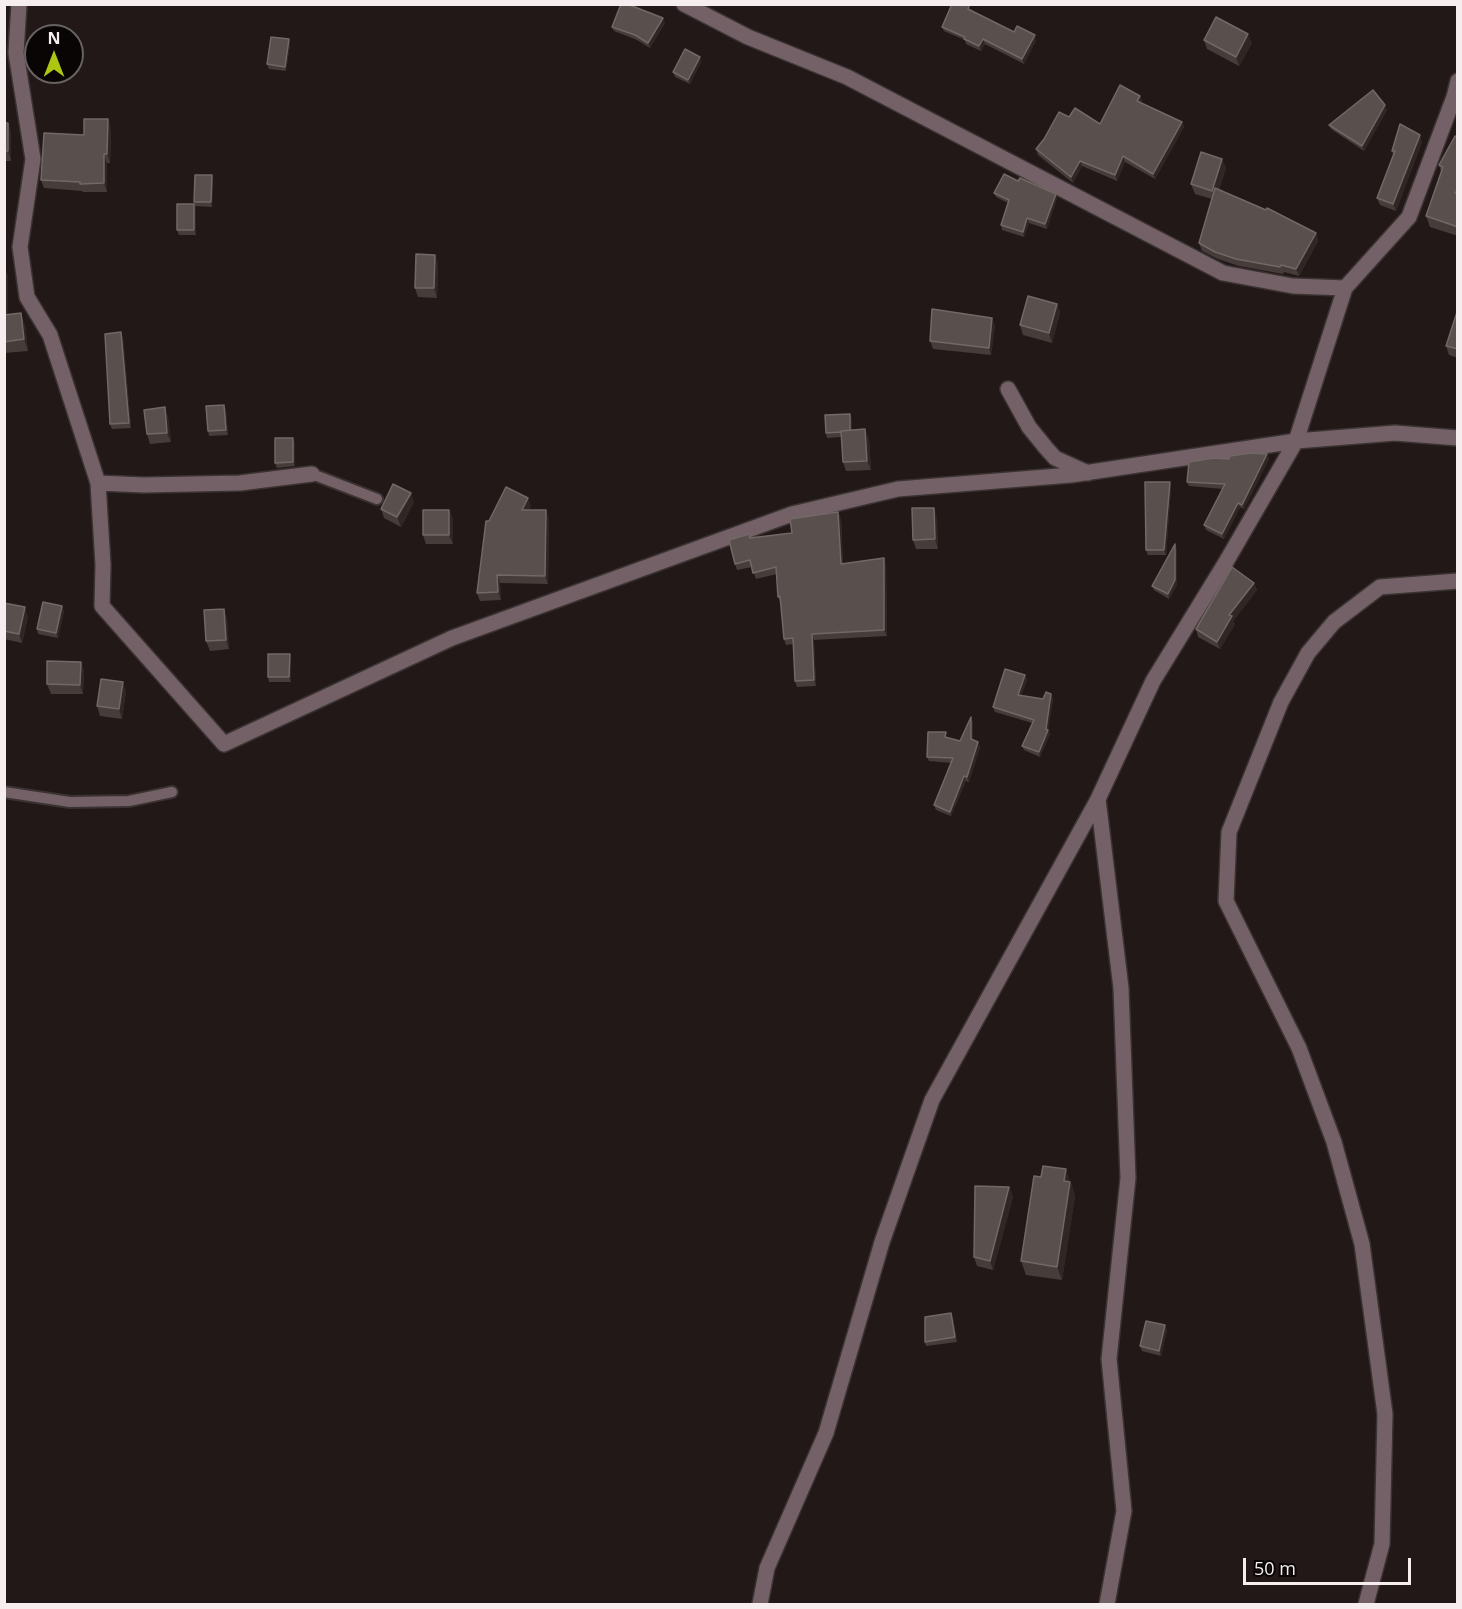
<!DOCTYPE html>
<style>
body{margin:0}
#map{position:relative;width:1462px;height:1609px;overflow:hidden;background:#221818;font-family:"Open Sans",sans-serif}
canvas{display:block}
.frame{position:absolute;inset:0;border:6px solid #f6eeee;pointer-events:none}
.north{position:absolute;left:24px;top:24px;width:60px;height:60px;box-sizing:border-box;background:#090505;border:2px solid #686262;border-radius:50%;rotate:0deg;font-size:16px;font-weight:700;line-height:24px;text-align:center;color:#f6eeee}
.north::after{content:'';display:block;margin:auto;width:21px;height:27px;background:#acc611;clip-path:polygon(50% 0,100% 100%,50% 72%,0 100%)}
.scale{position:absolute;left:1243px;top:1558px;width:168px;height:27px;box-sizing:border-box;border:3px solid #f6eeee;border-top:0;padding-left:8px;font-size:18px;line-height:21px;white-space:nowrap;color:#f6eeee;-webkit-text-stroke:4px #090505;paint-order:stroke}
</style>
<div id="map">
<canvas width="1462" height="1609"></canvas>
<div class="frame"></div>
<div class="north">N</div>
<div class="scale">50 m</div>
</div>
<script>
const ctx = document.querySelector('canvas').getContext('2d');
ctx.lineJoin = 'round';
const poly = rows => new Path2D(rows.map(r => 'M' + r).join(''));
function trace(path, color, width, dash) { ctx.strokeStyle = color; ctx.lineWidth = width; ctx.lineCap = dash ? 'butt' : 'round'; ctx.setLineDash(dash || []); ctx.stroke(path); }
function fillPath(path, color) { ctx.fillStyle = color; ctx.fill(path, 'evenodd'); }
const lane = poly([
 [312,474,377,499],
 [4,792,70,802,129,801,172,792]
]);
const street = poly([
 [19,4,16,53,33,159,20,247,27,297,50,335,98,483,103,565,102,606,224,744,452,638,792,514,898,489,1071,475,1296,441,1395,433,1458,438],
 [684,4,748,37,847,77,1223,273,1293,286,1345,288],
 [1008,389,1029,427,1046,448,1055,458,1088,473],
 [98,483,144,485,240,483,312,474],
 [1098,799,1121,988,1128,1178,1109,1359,1124,1511,1107,1604],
 [760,1604,767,1568,826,1433,882,1242,932,1100,1098,799,1153,681,1226,562,1296,441,1345,288,1409,217,1454,97,1458,81],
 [1366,1604,1382,1544,1385,1414,1362,1244,1334,1142,1299,1048,1226,901,1229,832,1281,702,1308,653,1334,622,1380,587,1458,581]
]);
const wall = poly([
 [971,11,1014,32,1036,40,1024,64,985,44,981,51,966,44,965,40,944,31,942,27],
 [665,23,650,48,637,40,614,31,612,27],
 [289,39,290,44,286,71,269,69,267,64],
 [1204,40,1252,43,1239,66,1207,49],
 [701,62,690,84,675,77,673,72],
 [1140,96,1142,101,1141,103,1182,122,1184,127,1155,179,1125,162,1117,181,1082,166,1073,183,1038,155,1036,149,1069,117,1100,124],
 [1387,110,1364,151,1331,129,1329,125],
 [108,119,111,128,110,163,107,163,107,192,83,192,82,191,44,188,41,180],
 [4,123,8,123,11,133,11,161,4,161],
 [1458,137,1458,236,1430,227,1426,216,1441,172,1439,165],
 [1422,142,1396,211,1380,205,1377,198,1393,155,1392,151],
 [1222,159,1226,168,1219,190,1316,233,1318,241,1299,276,1284,272,1283,274,1239,266,1218,259,1202,251,1199,243,1212,199,1195,194,1191,184],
 [212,175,213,180,212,207,195,206,194,202],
 [1018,181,1057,198,1047,229,1029,223,1024,237,1002,230,1001,225,1008,203,996,197,994,193],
 [194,204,196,208,196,235,179,235,177,230],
 [435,255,438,264,437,298,418,297,415,288],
 [4,267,8,276,8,315,25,325,28,351,4,353],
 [1057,304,1060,313,1052,343,1023,335,1020,325],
 [1458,309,1458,358,1449,355,1446,346],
 [995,325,991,355,933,349,930,341],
 [123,337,131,428,112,429,110,424],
 [224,405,226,410,228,435,209,436,208,431],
 [168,417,171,442,150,444,147,434],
 [852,418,852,430,869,439,871,470,846,471,843,462,841,437,827,438,826,433],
 [295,443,295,466,277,468,275,463],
 [1267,454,1269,459,1244,509,1240,507,1224,539,1206,530,1204,525,1223,489,1189,486,1187,482,1229,459],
 [1171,487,1166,555,1148,555,1146,550],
 [414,502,401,527,384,518,381,509],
 [531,506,529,510,549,518,548,584,500,583,501,600,480,601,477,593,489,521],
 [449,510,453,519,453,544,426,544,423,535],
 [937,517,938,549,916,549,913,540],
 [841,518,843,563,886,564,887,636,814,640,816,686,797,687,795,681,793,644,786,645,784,639,781,603,778,597,777,574,756,579,752,567,737,570,735,564,750,538,792,533],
 [1177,549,1177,585,1169,599,1154,590,1152,586],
 [1254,583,1257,590,1233,621,1235,624,1220,649,1198,637,1196,629],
 [4,603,28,617,22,643,4,639],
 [62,606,64,611,58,638,38,634,37,629],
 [227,618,229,649,210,651,206,641],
 [291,659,291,682,269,682,268,677],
 [81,662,84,671,83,694,51,694,47,684],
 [1025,675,1027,680,1021,695,1043,699,1051,694,1053,699,1048,730,1050,734,1040,757,1024,750,1022,746,1032,723,995,712,993,707],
 [126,691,122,719,100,716,97,706],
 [973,721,973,740,978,742,980,747,969,782,966,781,951,816,936,810,934,805,952,763,929,761,927,757,947,738,960,741],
 [1071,1183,1075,1196,1062,1280,1026,1275,1021,1261],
 [1009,1187,1013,1197,993,1270,977,1266,974,1257],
 [951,1313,953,1318,957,1342,926,1346,925,1342],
 [1167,1330,1161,1356,1142,1351,1140,1346]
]);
const shadedWall = poly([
 [663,18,665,23,650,48,648,43],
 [1248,34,1252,43,1239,66,1236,57],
 [1035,35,1036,40,1024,64,1022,59],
 [289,39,290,44,286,71,285,67],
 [983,39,985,44,981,51,979,46],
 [700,57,701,62,690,84,688,80],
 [1140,96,1142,101,1139,107,1137,101],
 [1385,105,1387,110,1364,151,1362,146],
 [108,119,111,128,110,163,107,154],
 [1182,122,1184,127,1155,179,1153,174],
 [8,123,11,133,11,161,8,151],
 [1420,135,1422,142,1396,211,1393,204],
 [104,154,107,163,107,192,104,183],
 [1123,156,1125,162,1117,181,1115,175],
 [1222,159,1226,168,1216,200,1212,191],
 [1080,161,1082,166,1073,183,1071,177],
 [212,175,213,180,212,207,211,202],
 [1056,194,1057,198,1047,229,1045,224],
 [194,204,196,208,196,235,194,230],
 [1027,218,1029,223,1024,237,1023,232],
 [1316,233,1318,241,1299,276,1296,269],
 [435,255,438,264,437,298,434,288],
 [4,267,8,276,8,327,4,317],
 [1057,304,1060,313,1052,343,1049,333],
 [21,313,25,325,28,351,24,339],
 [992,318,995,325,991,355,989,348],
 [121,332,123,337,131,428,129,423],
 [224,405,226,410,228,435,226,430],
 [165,407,168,417,171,442,167,433],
 [850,414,852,418,852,437,851,432],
 [865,429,869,439,871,470,867,461],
 [293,438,295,443,295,466,293,462],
 [1267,454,1269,459,1244,509,1242,505],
 [1170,482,1171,487,1166,555,1164,550],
 [411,493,414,502,401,527,397,517],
 [528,498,531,506,525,518,522,510],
 [1238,503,1240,507,1224,539,1222,534],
 [934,508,937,517,938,549,935,539],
 [449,510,453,519,453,544,449,535],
 [546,510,549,518,548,584,545,576],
 [838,512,841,518,843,570,841,564],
 [1175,544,1177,549,1177,585,1169,599,1168,594],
 [884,558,886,564,887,636,884,630],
 [497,575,500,583,501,600,498,592],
 [1254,583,1257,590,1233,621,1235,624,1220,649,1217,642,1229,615],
 [62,606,64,611,58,638,56,633],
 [25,607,28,617,22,643,19,634],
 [224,609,227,618,229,649,226,640],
 [812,634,814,640,816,686,814,680],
 [290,654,291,659,291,682,289,677],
 [81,662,84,671,83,694,80,685],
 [1025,675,1027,680,1020,700,1018,695],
 [123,682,126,691,122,719,119,709],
 [1051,694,1053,699,1048,730,1050,734,1040,757,1039,752,1046,729],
 [971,717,973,721,973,744,971,739],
 [978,742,980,747,969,782,967,777],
 [964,776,966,781,951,816,950,812],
 [1066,1169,1075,1196,1062,1280,1057,1267],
 [1009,1187,1013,1197,993,1270,990,1261],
 [951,1313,953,1318,957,1342,955,1337],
 [1165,1325,1167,1330,1161,1356,1159,1351]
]);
const building = poly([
 [621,4,627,4,663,18,648,43,635,35,612,27,621,4],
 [952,4,966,4,969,6,968,9,1014,32,1017,26,1035,35,1022,59,983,39,979,46,964,39,965,37,942,27,952,4],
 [1216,17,1248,34,1236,57,1204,40,1216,17],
 [271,37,289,39,285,67,267,64,271,37],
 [685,49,700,57,688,80,673,72,685,49],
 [1120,85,1140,96,1137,101,1182,122,1153,174,1123,156,1115,175,1080,161,1071,177,1036,149,1044,139,1059,112,1069,117,1075,108,1100,124,1120,85],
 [1373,90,1385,105,1362,146,1329,125,1373,90],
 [84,119,108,119,107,154,104,154,104,183,80,184,80,182,41,180,44,133,84,135,84,119],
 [4,123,8,123,8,151,4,151,4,123],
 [1400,124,1420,135,1393,204,1377,198,1395,151,1392,151,1400,124],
 [1455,136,1458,137,1458,189,1455,193,1458,193,1458,227,1426,216,1443,167,1439,165,1455,136],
 [1201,152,1222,159,1212,191,1191,184,1201,152],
 [1004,174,1018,181,1020,178,1056,194,1045,224,1027,218,1023,232,1001,225,1009,200,994,193,1004,174],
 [195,175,212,175,211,202,194,202,195,175],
 [1215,188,1266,210,1267,208,1316,233,1296,269,1281,265,1280,267,1236,259,1215,252,1199,243,1215,188],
 [177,204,194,204,194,230,177,230,177,204],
 [416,254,435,255,434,288,415,288,416,254],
 [1028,296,1057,304,1049,333,1020,325,1028,296],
 [932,309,992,318,989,348,930,341,932,309],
 [1458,309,1458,349,1446,346,1458,309],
 [21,313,24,339,4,342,4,315,21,313],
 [121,332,129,423,110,424,105,334,121,332],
 [224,405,226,430,208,431,206,406,224,405],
 [165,407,167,433,147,434,144,410,165,407],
 [850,414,850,430,841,431,841,432,826,433,825,415,850,414],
 [865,429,867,461,843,462,841,431,865,429],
 [275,438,293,438,293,462,275,463,275,438],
 [1251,453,1267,454,1242,505,1238,503,1222,534,1204,525,1225,484,1187,482,1189,462,1214,458,1229,459,1230,456,1251,453],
 [1145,482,1170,482,1164,550,1146,550,1145,482],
 [393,484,411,493,397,517,381,509,393,484],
 [506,487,528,498,522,510,546,510,545,576,497,575,498,592,477,593,486,521,489,521,506,487],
 [912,508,934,508,935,539,913,540,912,508],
 [423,510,449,510,449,535,423,535,423,510],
 [838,512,841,564,884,558,884,630,812,634,814,680,795,681,793,638,784,639,780,596,778,597,776,567,753,573,750,560,735,564,729,540,749,534,750,538,792,533,790,519,838,512],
 [1175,544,1175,580,1168,594,1152,586,1175,544],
 [1232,567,1254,583,1229,615,1232,616,1217,642,1196,629,1232,567],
 [43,602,62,606,56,633,37,629,43,602],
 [4,603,25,607,19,634,4,631,4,603],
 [224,609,226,640,206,641,204,610,224,609],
 [268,654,290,654,289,677,268,677,268,654],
 [47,661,81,662,80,685,47,684,47,661],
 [1005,669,1025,675,1018,695,1043,699,1046,692,1051,694,1046,729,1048,730,1039,752,1022,746,1034,720,993,707,1005,669],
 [101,679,123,682,119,709,97,706,101,679],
 [971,717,971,739,978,742,967,777,964,776,950,812,934,805,953,758,927,757,928,732,946,732,945,737,960,741,971,717],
 [1043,1166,1066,1169,1064,1181,1070,1182,1057,1267,1021,1261,1034,1176,1041,1177,1043,1166],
 [975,1186,1009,1187,990,1261,974,1257,975,1186],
 [951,1313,955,1337,925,1342,925,1317,951,1313],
 [1146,1321,1165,1325,1159,1351,1140,1346,1146,1321]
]);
trace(lane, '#3b3232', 14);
trace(street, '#3b3232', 18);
trace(lane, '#736167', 10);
trace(street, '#736167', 15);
fillPath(wall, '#463c3a');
fillPath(shadedWall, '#302624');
fillPath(building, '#594f4d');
trace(building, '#726866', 1.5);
</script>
